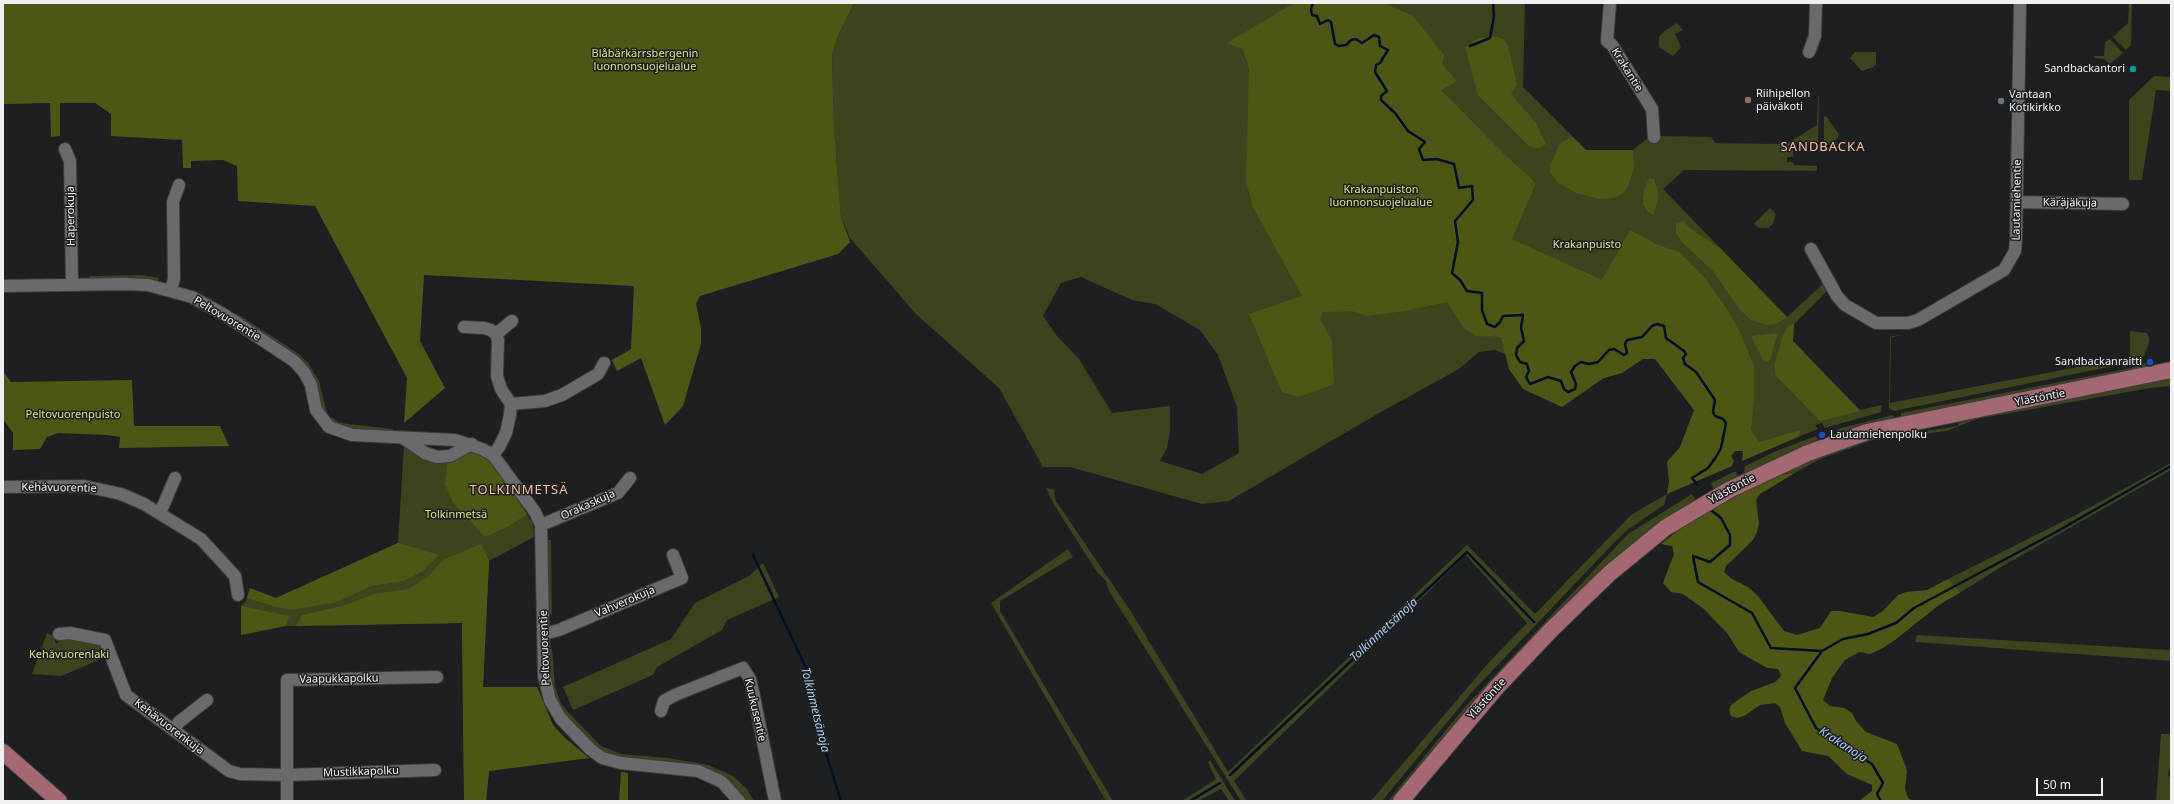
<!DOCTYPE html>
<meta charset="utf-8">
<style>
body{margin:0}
#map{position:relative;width:2174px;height:804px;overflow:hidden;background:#1e1f21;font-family:"Noto Sans",sans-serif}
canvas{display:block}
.frame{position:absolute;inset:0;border:4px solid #eff0f1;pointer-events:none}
.scale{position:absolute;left:2036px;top:778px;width:67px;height:18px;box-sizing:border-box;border:2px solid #eff0f1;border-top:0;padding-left:5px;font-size:12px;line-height:14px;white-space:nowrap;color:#eff0f1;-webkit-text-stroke:3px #1e1f21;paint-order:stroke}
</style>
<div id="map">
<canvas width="2174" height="804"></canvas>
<div class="frame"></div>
<div class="scale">50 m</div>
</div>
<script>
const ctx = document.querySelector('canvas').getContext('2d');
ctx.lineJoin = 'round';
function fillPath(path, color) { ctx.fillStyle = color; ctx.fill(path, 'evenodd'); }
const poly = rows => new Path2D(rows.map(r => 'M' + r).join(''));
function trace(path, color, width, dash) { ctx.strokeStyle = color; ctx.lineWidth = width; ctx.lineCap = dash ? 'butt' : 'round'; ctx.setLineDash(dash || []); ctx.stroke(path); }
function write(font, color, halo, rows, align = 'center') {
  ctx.font = font + ' "Noto Sans",sans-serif'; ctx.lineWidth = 3; ctx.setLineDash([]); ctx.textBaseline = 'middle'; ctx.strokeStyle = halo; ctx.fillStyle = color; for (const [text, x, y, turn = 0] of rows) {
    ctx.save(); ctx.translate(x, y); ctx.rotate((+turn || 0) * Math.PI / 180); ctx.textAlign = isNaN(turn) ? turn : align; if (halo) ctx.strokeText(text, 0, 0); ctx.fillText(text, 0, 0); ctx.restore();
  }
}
const green = poly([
 [854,3,1525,3,1523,87,1586,150,1633,150,1649,137,1656,136,1711,137,1715,143,1787,144,1817,125,1818,96,1819,96,1818,142,1794,142,1793,157,1787,157,1787,162,1793,162,1794,165,1817,166,1817,171,1684,170,1663,189,1787,317,1824,283,1828,290,1794,324,1793,341,1860,410,1882,405,1881,412,1825,428,1822,423,1815,425,1818,429,1798,437,1802,429,1759,442,1683,358,1519,360,1495,350,1479,352,1459,369,1379,413,1229,501,1202,504,1070,467,1043,467,999,388,916,314,850,238,841,217,834,129,832,55,837,38],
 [1246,33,1248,66,1242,49,1228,43],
 [1081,277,1132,300,1155,304,1200,330,1218,355,1237,407,1239,453,1202,474,1160,461,1167,448,1170,431,1170,406,1112,413,1079,359,1057,336,1043,316,1061,283],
 [2129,3,2132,3,2131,45,2126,50,2113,37,2128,23],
 [1677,23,1683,30,1675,34,1681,47,1673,56,1659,47,1659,37,1663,32],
 [2110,39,2123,53,2110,64,2104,59,2094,58,2094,56,2104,56,2105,42],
 [1855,52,1876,52,1876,64,1873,67,1862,71,1850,58],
 [2154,76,2171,77,2171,91,2156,90,2142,180,2129,180,2129,100],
 [1826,116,1839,134,1838,138,1828,144,1824,141,1824,117],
 [1770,208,1776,214,1773,224,1768,228,1759,228,1754,224],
 [141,275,159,278,158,282,89,279,89,276],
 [236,313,299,354,308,363,319,381,327,413,324,414,322,411,316,385,233,315],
 [2130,331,2147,333,2150,340,2144,356,2133,362,1894,411,1889,408,1890,338,1890,337,1892,336,1905,335,1891,337,1890,403,2130,357],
 [2145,363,2146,366,2118,377,1901,417,1901,413,2131,368],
 [2171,376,2171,386,2150,388,1977,419,1947,431,1873,440,1818,460,1795,473,1773,475,1846,443,1958,426,1959,422,1970,417],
 [1893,415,1894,418,1838,432,1837,429],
 [331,417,340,423,393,429,394,433,350,430,337,426,328,418],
 [1816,436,1818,439,1806,446,1746,474,1744,472,1745,466,1776,451],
 [404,445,503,477,533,524,534,537,489,561,483,687,537,687,553,725,565,738,589,758,489,771,486,801,464,801,462,623,283,626,241,635,241,606,246,601,250,588,276,598,398,543],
 [2171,463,2171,470,2001,567,1961,592,1948,579,2076,515],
 [1734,472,1736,472,1739,479,1715,491,1711,483],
 [1046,488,1055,490,1054,493,1056,501,1132,613,1228,772,1467,545,1535,614,1631,515,1667,494,1664,505,1627,530,1607,550,1472,692,1382,801,1371,801,1490,661,1527,623,1466,555,1234,781,1247,801,1241,801,1109,591,1106,581,1097,572,1053,503],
 [1692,494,1697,502,1670,520,1394,801,1388,801,1465,707,1628,534],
 [547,540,551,540,552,615,548,614],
 [1068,549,1073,557,1000,601,1000,611,1113,801,1106,801,991,603],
 [763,563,779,597,727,620,722,630,657,667,653,675,573,710,563,687,671,639,695,603,749,576],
 [47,633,53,636,56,644,64,637,97,643,103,649,106,657,61,676,32,674],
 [1917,635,2171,650,2171,661,1915,642],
 [548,649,552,649,555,687,561,703,568,712,601,746,621,754,668,758,708,765,733,776,747,789,754,801,744,801,697,766,682,763,633,760,604,752,592,744,565,715,555,700,550,682],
 [2161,734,2171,734,2171,762,2168,774,2171,780,2171,801,2156,801],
 [1210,760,1235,801,1229,801,1221,789,1198,801,1182,801,1216,779,1208,763]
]);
const forest = poly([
 [3,3,854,3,837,38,832,55,834,129,841,217,850,242,838,254,700,296,696,304,701,327,701,344,683,406,665,425,641,358,617,371,612,360,631,349,634,286,424,275,420,341,445,388,404,423,407,378,315,206,238,201,237,166,223,160,191,161,191,168,183,168,182,140,111,136,111,114,95,103,60,103,60,136,51,137,50,103,3,104],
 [1294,3,1383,3,1413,16,1444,55,1442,64,1457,81,1441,90,1506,156,1536,183,1512,239,1602,280,1630,230,1658,245,1679,252,1705,278,1725,306,1739,330,1754,366,1754,400,1751,429,1759,442,1802,429,1798,437,1742,461,1743,451,1735,451,1731,456,1734,461,1732,466,1667,494,1669,482,1667,462,1680,447,1694,410,1655,359,1643,359,1622,373,1604,378,1562,407,1523,389,1509,369,1501,337,1476,336,1465,329,1447,302,1404,311,1367,316,1352,311,1323,312,1320,319,1332,341,1334,384,1299,397,1282,392,1249,314,1302,296,1253,207,1246,181,1249,68,1242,49,1227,43],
 [1491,37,1498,37,1504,40,1508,46,1517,85,1511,94,1536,123,1546,144,1540,148,1534,148,1528,145,1478,95,1465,47,1479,38],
 [1573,137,1586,150,1633,150,1634,168,1628,187,1622,194,1614,198,1599,199,1577,193,1558,183,1550,172,1550,165,1561,142],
 [1649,178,1654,179,1658,191,1658,200,1653,215,1647,211,1643,204,1643,195],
 [1683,221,1692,230,1721,249,1787,317,1776,324,1766,325,1751,320,1739,309,1713,271,1682,242,1676,233,1676,223],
 [1794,324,1793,341,1860,411,1820,421,1776,376,1774,367,1783,335,1789,325],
 [1778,333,1770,360,1767,362,1763,360,1751,336],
 [3,371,11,382,132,380,134,426,220,426,229,446,119,448,120,437,107,435,58,433,47,437,40,449,13,450,13,433,3,419],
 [465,451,476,452,490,460,527,514,509,526,485,537,453,502,445,484,448,459],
 [1795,473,1760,494,1756,500,1759,523,1757,532,1753,540,1726,566,1724,572,1732,579,1748,587,1758,596,1784,631,1797,635,1820,628,1831,611,1840,611,1873,617,1883,611,1898,595,1906,592,1927,590,1948,579,1961,592,1939,605,1895,640,1883,648,1870,654,1859,652,1845,660,1832,678,1823,700,1830,706,1844,708,1852,713,1856,721,1866,732,1897,744,1907,770,1905,789,1908,798,1913,801,1859,801,1872,791,1872,785,1847,774,1828,756,1802,751,1785,723,1780,707,1775,703,1760,705,1744,716,1737,718,1731,716,1729,710,1731,705,1751,691,1775,682,1781,676,1780,673,1778,669,1767,668,1739,652,1727,633,1704,609,1683,594,1671,592,1663,583,1674,554,1672,546,1661,544,1692,519,1773,475],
 [398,543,439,555,423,571,404,581,371,586,337,602,291,610,273,606,247,598,250,588,276,598],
 [481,544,489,561,483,687,537,687,553,725,565,738,589,758,489,771,486,801,464,801,462,623,296,626,302,615,342,606,374,594,408,589,428,577,443,560],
 [241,606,289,616,286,626,241,635],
 [621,772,628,773,628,801,619,801]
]);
const stream = poly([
 [1313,3,1311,9,1312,15,1317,16,1320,24,1328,20,1331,22,1335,44,1339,46,1346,45,1351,40,1356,39,1362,43,1374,35,1379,37,1380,46,1388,50,1380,63,1376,65,1375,72,1387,91,1381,96,1381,100,1395,113,1408,131,1425,142,1419,149,1423,160,1437,159,1454,164,1459,188,1472,186,1473,200,1455,221,1458,242,1452,273,1460,280,1467,291,1482,293,1482,310,1487,324,1495,327,1500,322,1503,316,1523,315,1521,328,1524,341,1517,348,1516,355,1520,362,1527,364,1529,371,1526,377,1530,384,1548,377,1561,381,1564,389,1568,392,1575,389,1576,384,1571,372,1575,366,1581,362,1589,364,1598,362,1609,350,1614,349,1624,355,1627,353,1625,344,1627,340,1642,337,1652,326,1657,324,1664,326,1666,338,1684,351,1686,354,1683,358,1685,364,1696,372,1715,400,1713,412,1715,416,1723,419,1726,423,1721,448,1716,457,1708,468,1692,478,1697,484],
 [1470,46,1490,38,1494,16,1493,3],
 [1711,510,1721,518,1730,535,1730,545,1710,562,1693,556,1698,582,1752,613,1771,648,1822,651,1795,688,1816,728,1872,764,1883,783,1877,794,1881,801],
 [753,555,807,670,815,718,841,801],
 [1822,651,1843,639,1868,634,1896,623,1914,608,2056,532,2171,466],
 [1230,775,1467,552,1534,622],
 [1190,801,1220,783]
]);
const minor = poly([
 [1610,3,1607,41,1612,45,1652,109,1654,137],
 [1809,52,1815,36,1816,3],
 [65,149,70,161,72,285],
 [2017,202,2123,204],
 [1811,249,1837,296,1845,305,1876,323,1908,323,1918,320,2004,270,2015,251,2016,239,2020,3],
 [3,286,127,284,148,285,192,297,223,314,294,361,304,372,311,385,316,410,329,427,352,435,455,440,482,449,493,455,535,512,541,525,544,676,550,700,561,719,590,749,602,758,621,763,698,771,722,782,739,801],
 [171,290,174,279,173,202,179,185],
 [464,327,484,328,491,330,496,334,498,340,497,376,501,389,511,404,510,415,506,433,499,447,493,455],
 [496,334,512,321],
 [511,404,545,401,562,395,598,374,604,363],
 [403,438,425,453,437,457,450,456,472,444],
 [3,487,84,486,121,494,144,504,201,539,235,576,238,595],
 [160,513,175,478],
 [541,525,618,493,630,478],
 [59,634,70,633,105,640,126,695,229,771,240,774,287,775,287,801],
 [544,634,559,630,682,578,673,555],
 [661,711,664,701,675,695,743,668,750,679,753,692,775,801],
 [173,730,179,722,207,700],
 [435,770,287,775,287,680,437,677]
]);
const major = poly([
 [3,752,59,801],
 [1401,801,1496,688,1552,629,1610,573,1665,528,1729,490,1808,453,1867,432,2171,370]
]);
const markers = [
 [2133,69,4,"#0f9aa8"],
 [1748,100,4,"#8d6e63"],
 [2001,101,4,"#6b7280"],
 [2150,362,4,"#1a4fb4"],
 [1822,435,4,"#1a4fb4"]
];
const parkNames = [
 ["Blåbärkärrsbergenin",645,54],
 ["luonnonsuojelualue",645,67],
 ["Krakanpuiston",1381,190],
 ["luonnonsuojelualue",1381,203],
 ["Krakanpuisto",1587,245],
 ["Peltovuorenpuisto",73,415],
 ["Tolkinmetsä",456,515],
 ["Kehävuorenlaki",69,655]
];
const poiNames = [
 ["Sandbackantori",2125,69,"right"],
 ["Riihipellon",1756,94],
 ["päiväkoti",1756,107],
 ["Vantaan",2009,95],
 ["Kotikirkko",2009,108],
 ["Sandbackanraitti",2142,362,"right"],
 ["Lautamiehenpolku",1830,435]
];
const streetNames = [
 ["Krakantie",1627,70,58],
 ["Lautamiehentie",2017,200,-89],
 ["Käräjäkuja",2070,203,1],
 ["Haperokuja",71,216,-91],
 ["Peltovuorentie",227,319,31],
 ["Ylästöntie",2040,398,-11],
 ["Kehävuorentie",59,488,1],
 ["Ylästöntie",1732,489,-28],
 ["Orakaskuja",588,505,-24],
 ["Vahverokuja",625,602,-23],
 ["Peltovuorentie",545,648,-92],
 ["Vaapukkapolku",339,679,-1],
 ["Ylästöntie",1487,699,-48],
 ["Kuukusentie",755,710,77],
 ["Kehävuorenkuja",169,727,37],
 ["Mustikkapolku",361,772,-2]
];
const waterNames = [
 ["Tolkinmetsänoja",1384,630,-43],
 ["Tolkinmetsänoja",815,710,76],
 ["Krakanoja",1843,745,33]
];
const quarterNames = [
 ["SANDBACKA",1823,147],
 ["TOLKINMETSÄ",519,490]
];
fillPath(green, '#3d431d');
fillPath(forest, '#4e5616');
trace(stream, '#001025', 2.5);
trace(minor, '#3b3c3e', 14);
trace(major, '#3b3c3e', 18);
trace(minor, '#696a6d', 12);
trace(major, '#a46870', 16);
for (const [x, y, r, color] of markers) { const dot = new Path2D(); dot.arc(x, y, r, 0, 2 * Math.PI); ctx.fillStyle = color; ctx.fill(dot); trace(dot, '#1e1f21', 1.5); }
write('11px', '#d3e288', '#1e1f21', parkNames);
write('11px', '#eff0f1', '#1e1f21', poiNames, 'left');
write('11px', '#eff0f1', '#1e1f21', streetNames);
write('italic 12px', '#a4c8f1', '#1e1f21', waterNames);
ctx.letterSpacing = '1px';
write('13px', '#f8bc9e', '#1e1f21', quarterNames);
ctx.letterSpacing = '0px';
</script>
